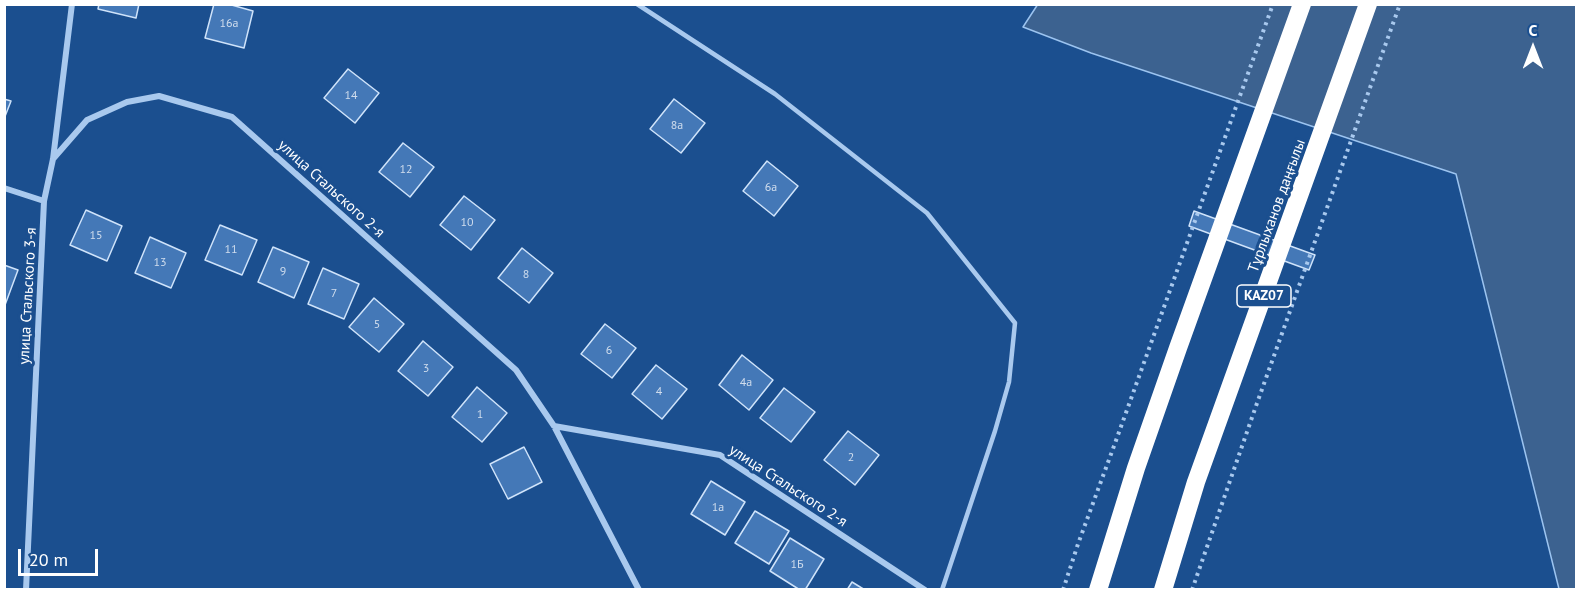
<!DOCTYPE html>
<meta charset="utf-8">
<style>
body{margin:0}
#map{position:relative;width:1581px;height:594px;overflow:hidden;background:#1b4f8f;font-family:"PT Sans",sans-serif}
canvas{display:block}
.frame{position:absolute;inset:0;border:6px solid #fff;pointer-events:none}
.north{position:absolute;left:1503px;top:18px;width:60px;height:60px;-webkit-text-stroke:4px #1b4f8f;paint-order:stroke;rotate:0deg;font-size:16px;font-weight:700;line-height:24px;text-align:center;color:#fff}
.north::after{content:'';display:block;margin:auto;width:21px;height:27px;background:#fff;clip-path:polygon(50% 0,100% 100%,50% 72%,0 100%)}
.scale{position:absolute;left:18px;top:549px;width:80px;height:27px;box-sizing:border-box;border:3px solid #fff;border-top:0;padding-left:8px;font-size:18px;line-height:21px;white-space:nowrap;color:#fff;-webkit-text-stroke:4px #1b4f8f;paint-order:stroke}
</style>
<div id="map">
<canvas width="1581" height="594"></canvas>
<div class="frame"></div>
<div class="north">С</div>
<div class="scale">20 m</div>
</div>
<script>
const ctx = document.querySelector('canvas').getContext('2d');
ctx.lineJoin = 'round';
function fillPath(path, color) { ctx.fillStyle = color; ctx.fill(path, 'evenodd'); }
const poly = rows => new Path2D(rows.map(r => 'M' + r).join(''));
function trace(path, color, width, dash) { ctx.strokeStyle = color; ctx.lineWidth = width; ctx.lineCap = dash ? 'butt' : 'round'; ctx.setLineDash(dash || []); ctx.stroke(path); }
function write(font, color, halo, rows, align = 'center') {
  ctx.font = font + ' "PT Sans",sans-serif'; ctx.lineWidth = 6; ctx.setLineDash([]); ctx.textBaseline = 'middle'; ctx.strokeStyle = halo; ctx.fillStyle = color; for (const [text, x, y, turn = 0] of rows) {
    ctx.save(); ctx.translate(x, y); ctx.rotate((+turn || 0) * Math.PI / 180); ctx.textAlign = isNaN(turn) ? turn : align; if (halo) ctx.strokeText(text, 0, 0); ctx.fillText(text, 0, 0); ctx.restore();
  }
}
const water = poly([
 [1038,4,1576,5,1576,589,1559,589,1456,174,1091,53,1023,27,1038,4]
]);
const building = poly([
 [99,4,139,4,136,18,98,9,99,4],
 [214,4,228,4,253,11,244,48,205,38,214,4],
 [348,69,379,93,355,123,324,98,348,69],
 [4,99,11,101,4,119,4,99],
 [674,99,705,123,681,153,650,129,674,99],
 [403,143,434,167,410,197,379,172,403,143],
 [767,161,798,186,774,216,743,191,767,161],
 [464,196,495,220,471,250,440,225,464,196],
 [86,210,122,226,107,261,70,245,86,210],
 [1194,211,1315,255,1309,270,1189,226,1194,211],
 [220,225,257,240,242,275,205,260,220,225],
 [150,237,186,253,171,288,135,273,150,237],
 [273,247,309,262,294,298,258,282,273,247],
 [522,248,553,273,529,303,498,278,522,248],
 [4,265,18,270,5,305,4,305,4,265],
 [323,268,359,284,344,319,308,304,323,268],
 [374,298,404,324,379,352,349,327,374,298],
 [605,324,636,348,612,378,581,354,605,324],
 [423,341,453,367,428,396,398,371,423,341],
 [742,355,773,380,749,410,719,385,742,355],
 [656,365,687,389,662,419,632,394,656,365],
 [477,387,507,413,482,442,452,417,477,387],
 [784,388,815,412,791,442,760,418,784,388],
 [848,431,879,455,855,485,824,460,848,431],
 [524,447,542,482,508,499,490,464,524,447],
 [711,481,745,502,725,535,691,514,711,481],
 [755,511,789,531,769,564,735,543,755,511],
 [790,538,824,559,805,590,800,590,770,571,790,538],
 [852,582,865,590,847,590,852,582]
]);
const path = poly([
 [1063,590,1078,544,1114,446,1273,4],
 [1192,590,1256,406,1400,4]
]);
const lane = poly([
 [637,4,775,94,927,213,1015,323,1009,382,995,431,942,590]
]);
const street = poly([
 [53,159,87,120,127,102,159,96,232,117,516,370,554,426,639,590],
 [4,188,44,201],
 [554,426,720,455,925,590],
 [26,590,44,201,53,159,72,4]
]);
const highway = poly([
 [1098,590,1136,468,1178,348,1302,4],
 [1163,590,1196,482,1368,4]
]);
const numberNames = [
 ["16а",229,24],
 ["14",351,96],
 ["8а",677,126],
 ["12",406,170],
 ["6а",771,188],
 ["10",467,223],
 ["15",96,236],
 ["11",231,250],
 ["13",160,263],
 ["9",283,272],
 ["8",526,275],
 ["7",334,294],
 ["5",377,325],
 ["6",609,351],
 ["3",426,369],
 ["4а",746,383],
 ["4",659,392],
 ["1",480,415],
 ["2",851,458],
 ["1а",718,508],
 ["1Б",797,565]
];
const shields = [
 [1264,296,54]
];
const shieldNames = [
 ["KAZ07",1264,296]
];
const streetNames = [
 ["улица Стальского 2-я",331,189,42],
 ["Тұрлыханов даңғылы",1277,206,-70],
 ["улица Стальского 3-я",28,296,-87],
 ["улица Стальского 2-я",788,486,33]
];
fillPath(water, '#3c6290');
trace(water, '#9cc4f0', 1.5);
fillPath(building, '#4478b7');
trace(building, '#cfe3fa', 1.5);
trace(path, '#a9c9ee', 4, [3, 4.5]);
trace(lane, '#a9c9ee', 4.5);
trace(street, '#a9c9ee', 6);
trace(highway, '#fff', 18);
write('12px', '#d0dded', null, numberNames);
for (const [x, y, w] of shields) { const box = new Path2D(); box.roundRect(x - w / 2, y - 11, w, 22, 4.5); ctx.fillStyle = '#1b4f8f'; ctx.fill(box); trace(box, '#fff', 1.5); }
write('bold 14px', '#fff', null, shieldNames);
write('15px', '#fff', '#1b4f8f', streetNames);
</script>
